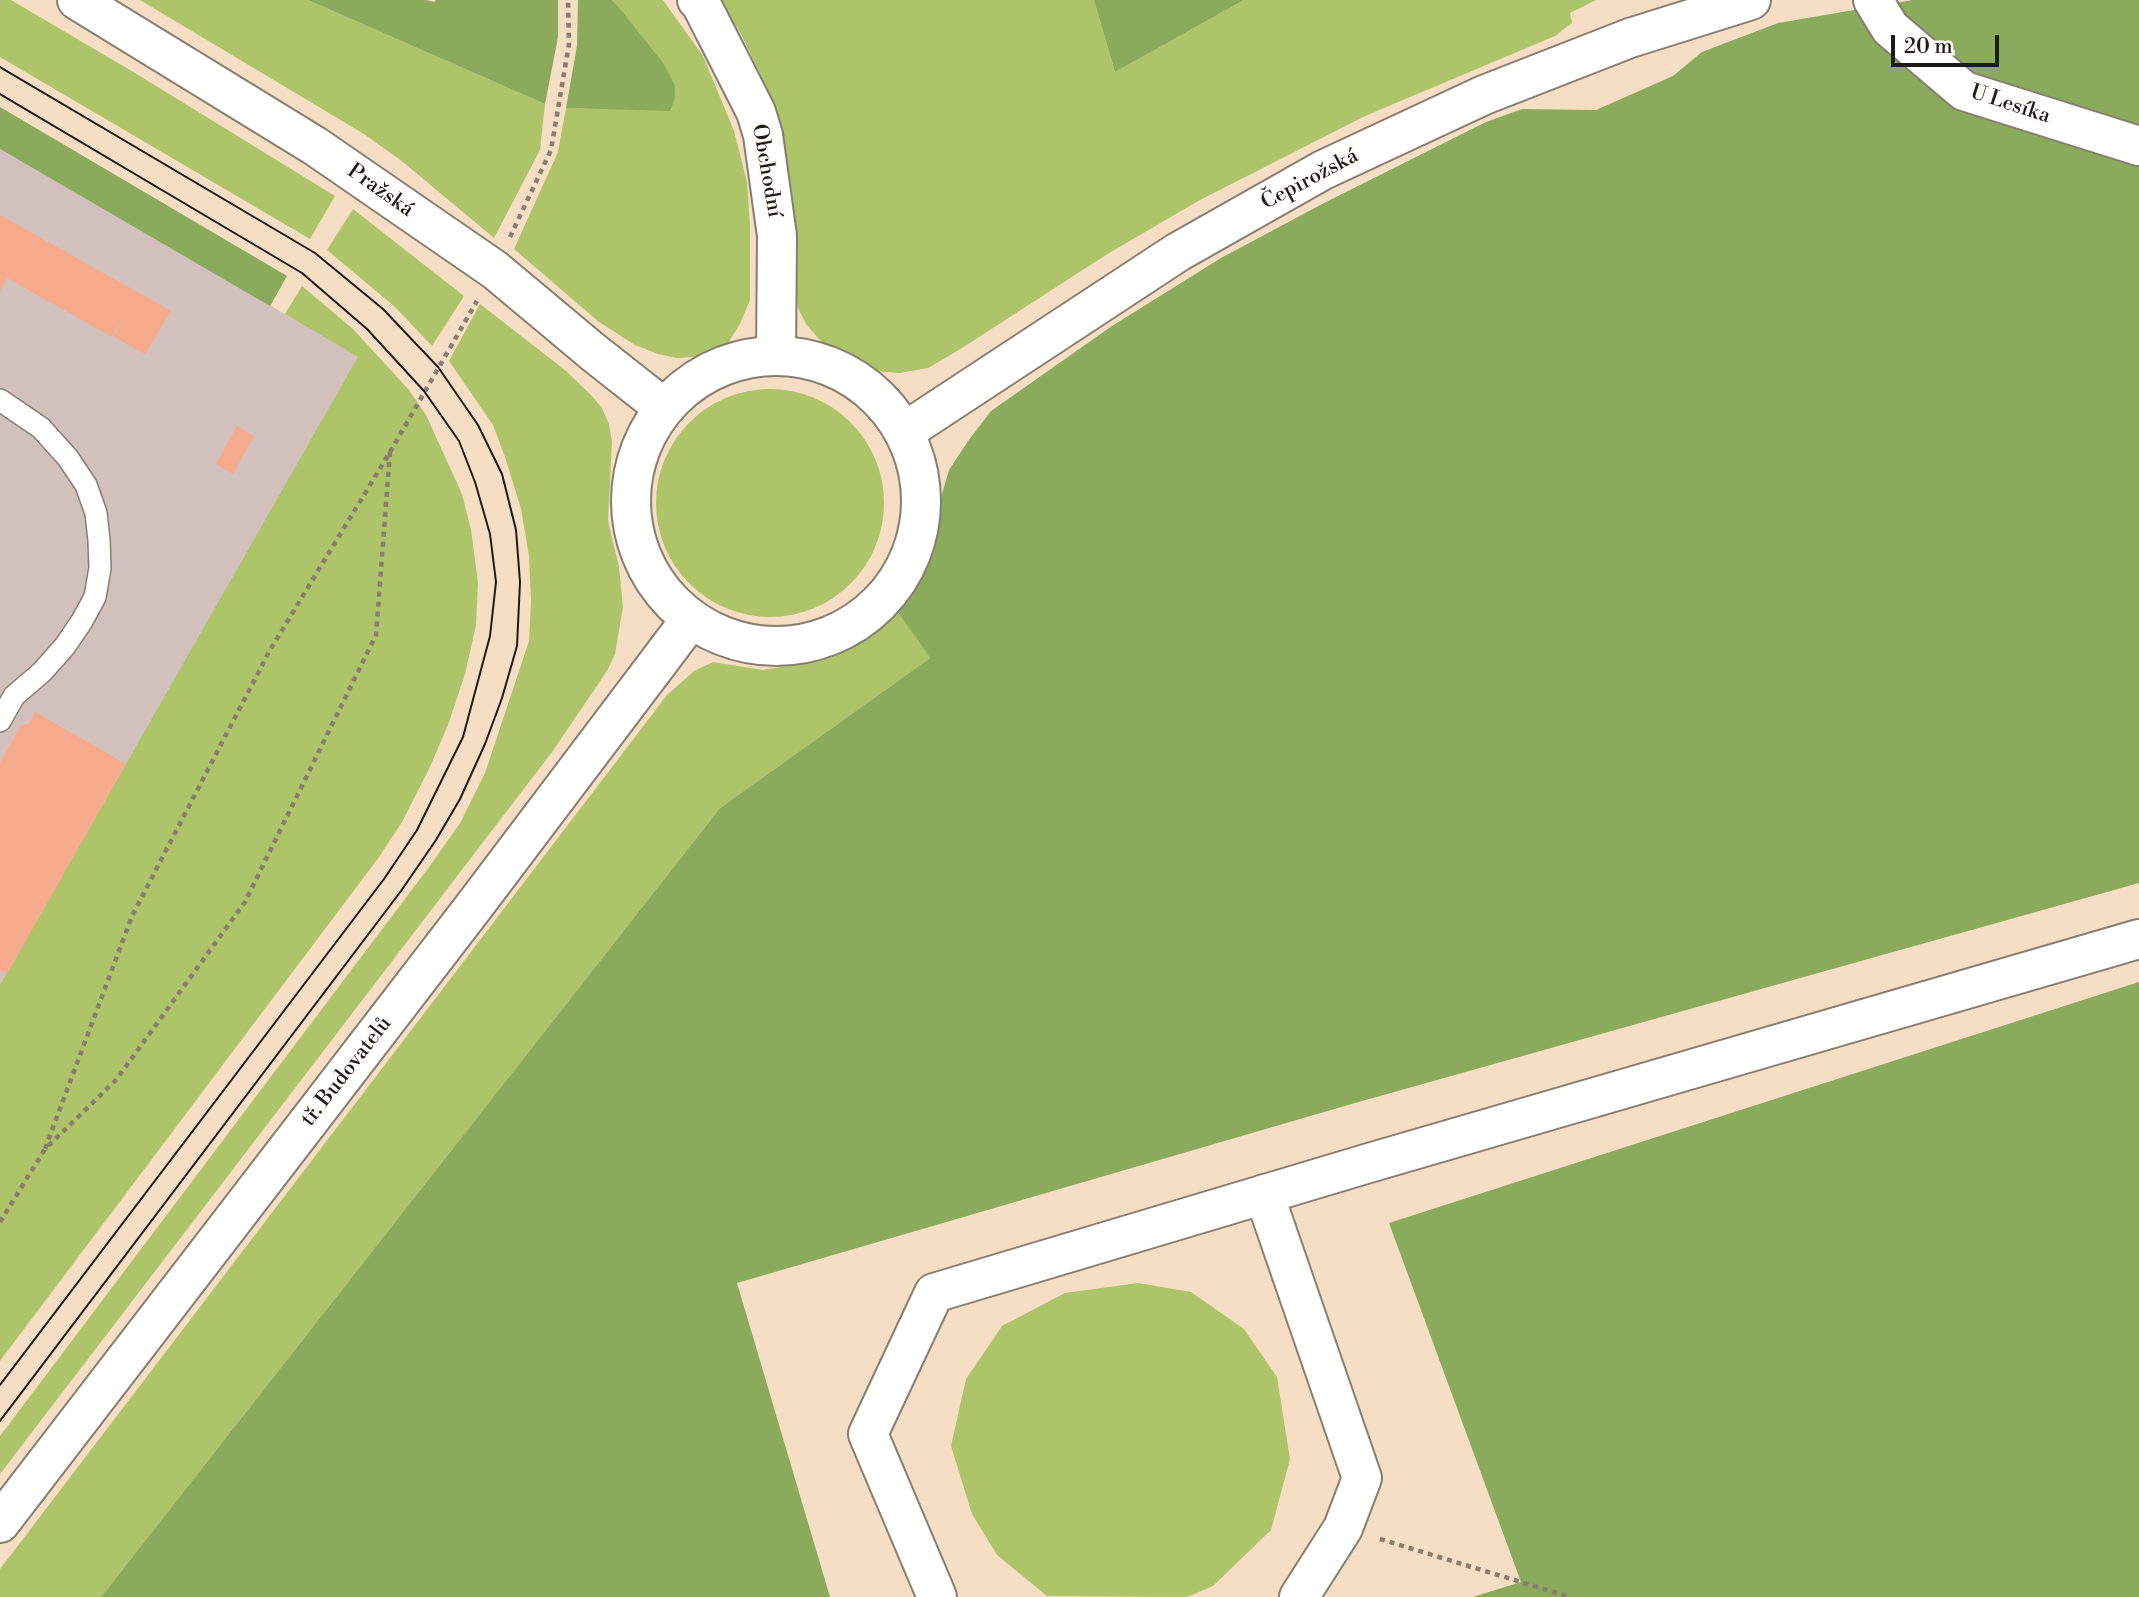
<!DOCTYPE html>
<meta charset="utf-8">
<style>
body{margin:0}
#map{position:relative;width:2139px;height:1597px;overflow:hidden;background:#f5dec3;font-family:"Libre Bodoni",serif}
canvas{display:block}
.scale{position:absolute;left:1891px;top:35px;width:108px;height:32px;box-sizing:border-box;border:4px solid #1c1c1c;border-top:0;padding-left:9px;font-size:21px;line-height:24px;white-space:nowrap;color:#1c1c1c;-webkit-text-stroke:5px #fdfcf7;paint-order:stroke}
</style>
<div id="map">
<canvas width="2139" height="1597"></canvas>
<div class="scale">20 m</div>
</div>
<script>
const ctx = document.querySelector('canvas').getContext('2d');
ctx.lineJoin = 'round';
function fillPath(path, color) { ctx.fillStyle = color; ctx.fill(path, 'evenodd'); }
const poly = rows => new Path2D(rows.map(r => 'M' + r).join(''));
function trace(path, color, width, dash) { ctx.strokeStyle = color; ctx.lineWidth = width; ctx.lineCap = dash ? 'butt' : 'round'; ctx.setLineDash(dash || []); ctx.stroke(path); }
function write(font, color, halo, rows, align = 'center') {
  ctx.font = font + ' "Libre Bodoni",serif'; ctx.lineWidth = 6; ctx.setLineDash([]); ctx.textBaseline = 'middle'; ctx.strokeStyle = halo; ctx.fillStyle = color; for (const [text, x, y, turn = 0] of rows) {
    ctx.save(); ctx.translate(x, y); ctx.rotate((+turn || 0) * Math.PI / 180); ctx.textAlign = isNaN(turn) ? turn : align; if (halo) ctx.strokeText(text, 0, 0); ctx.fillText(text, 0, 0); ctx.restore();
  }
}
const industrial = poly([
 [0,149,359,357,130,765,0,986]
]);
const green = poly([
 [0,0,11,0,135,73,335,196,310,239,0,57],
 [140,0,308,0,545,104,540,150,494,238,403,162,364,134],
 [612,0,663,0,703,56,734,131,747,182,750,226,750,300,740,324,728,343,720,349,707,354,694,357,677,358,658,354,635,345,599,322,514,249,558,152,566,108,670,110,675,99,675,85,662,63],
 [718,0,1094,0,1115,72,1244,0,1596,0,1570,13,1572,23,1555,36,1365,116,1200,200,1109,253,962,348,928,368,900,373,876,371,833,351,818,338,806,324,798,308,795,286,789,182,784,143,776,108,741,34],
 [353,209,464,296,432,346,395,307,327,250],
 [302,286,353,329,409,390,426,415,462,494,471,530,478,582,476,625,465,674,448,725,429,769,402,822,379,857,0,1361,0,985,358,357,285,314],
 [480,304,565,370,591,395,602,408,609,424,612,442,608,521,619,567,623,607,615,654,607,671,552,752,0,1474,0,1436,432,863,460,823,485,773,529,641,531,602,529,556,521,509,505,457,493,425,449,361],
 '656 503a114 114 0 1 1 228 0a114 114 0 1 1-228 0Z',
 [894,607,930,658,720,808,101,1597,0,1597,0,1569,667,695,694,671,713,662,763,670,800,664,832,654,859,637],
 [1138,1283,1191,1292,1244,1329,1277,1377,1290,1459,1271,1530,1213,1586,1187,1597,1047,1596,997,1555,972,1514,951,1446,966,1379,1002,1326,1065,1293]
]);
const forest = poly([
 [308,0,426,0,434,2,436,0,558,0,558,37,545,104],
 [578,0,612,0,622,11,663,63,675,85,675,99,670,111,566,108,577,46],
 [1094,0,1244,0,1115,72],
 [1913,0,2139,0,2139,883,1355,1103,737,1283,830,1597,101,1597,720,808,930,658,894,607,907,597,917,579,949,470,968,441,991,411,1112,326,1221,258,1326,202,1486,122,1522,109,1596,110,1673,76,1702,52,1778,23],
 [0,107,287,276,270,306,0,149],
 [2139,982,2139,1597,1473,1597,1521,1582,1389,1223]
]);
const building = poly([
 [0,215,171,311,145,354,114,337,123,317,112,337,7,278,0,291],
 [237,426,254,436,233,474,216,464],
 [35,712,126,764,7,974,0,970,0,763,21,725,29,724]
]);
const path = poly([
 [510,237,551,150,569,44,568,0],
 [390,452,376,635,245,902,116,1080,45,1149,132,916,270,650,390,452],
 [390,452,477,301],
 [0,1222,45,1149],
 [1380,1539,1570,1597]
]);
const service = poly([
 [0,400,41,428,68,458,86,485,96,513,99,540,100,568,95,597,82,621,65,646,42,672,14,696,0,721]
]);
const minor = poly([
 [697,0,701,4,756,112,763,135,777,236,776,356],
 [1873,0,1890,28,1964,91,2139,146],
 [1264,1194,1362,1478,1343,1528,1299,1597],
 [937,1597,868,1434,934,1293,1369,1163,2139,939]
]);
const tertiary = poly([
 [0,1523,475,905,691,619]
]);
const primary = poly([
 [77,0,315,146,495,270,593,352,664,408],
 '631 501a145 145 0 1 1 290 0a145 145 0 1 1-290 0Z',
 [904,432,1178,252,1323,170,1484,95,1630,38,1751,0]
]);
const tram = poly([
 [0,67,315,253,383,309,438,367,478,425,502,474,516,530,520,582,517,646,502,698,485,744,460,799,436,840,401,891,0,1421],
 [0,94,302,273,367,329,424,391,459,441,475,482,490,534,496,582,490,636,463,737,417,830,384,879,0,1385]
]);
const streetNames = [
 ["U Lesíka",2010,105,18],
 ["Obchodní",766,171,80],
 ["Čepirožská",1310,180,-28],
 ["Pražská",380,191,35],
 ["tř. Budovatelů",347,1072,-52]
];
fillPath(industrial, '#d1c0bc');
fillPath(green, '#aec468');
fillPath(forest, '#8aaa5c');
fillPath(building, '#f6ab8d');
trace(service, '#887d70', 24);
trace(minor, '#887d70', 42);
trace(tertiary, '#887d70', 42);
trace(primary, '#887d70', 42);
trace(path, '#887d70', 4.5, [5, 5]);
trace(service, '#fff', 21);
trace(minor, '#fff', 38);
trace(tertiary, '#fff', 38);
trace(primary, '#fff', 38);
trace(tram, '#1c1c1c', 2);
write('21px', '#1c1c1c', '#fdfcf7', streetNames);
</script>
